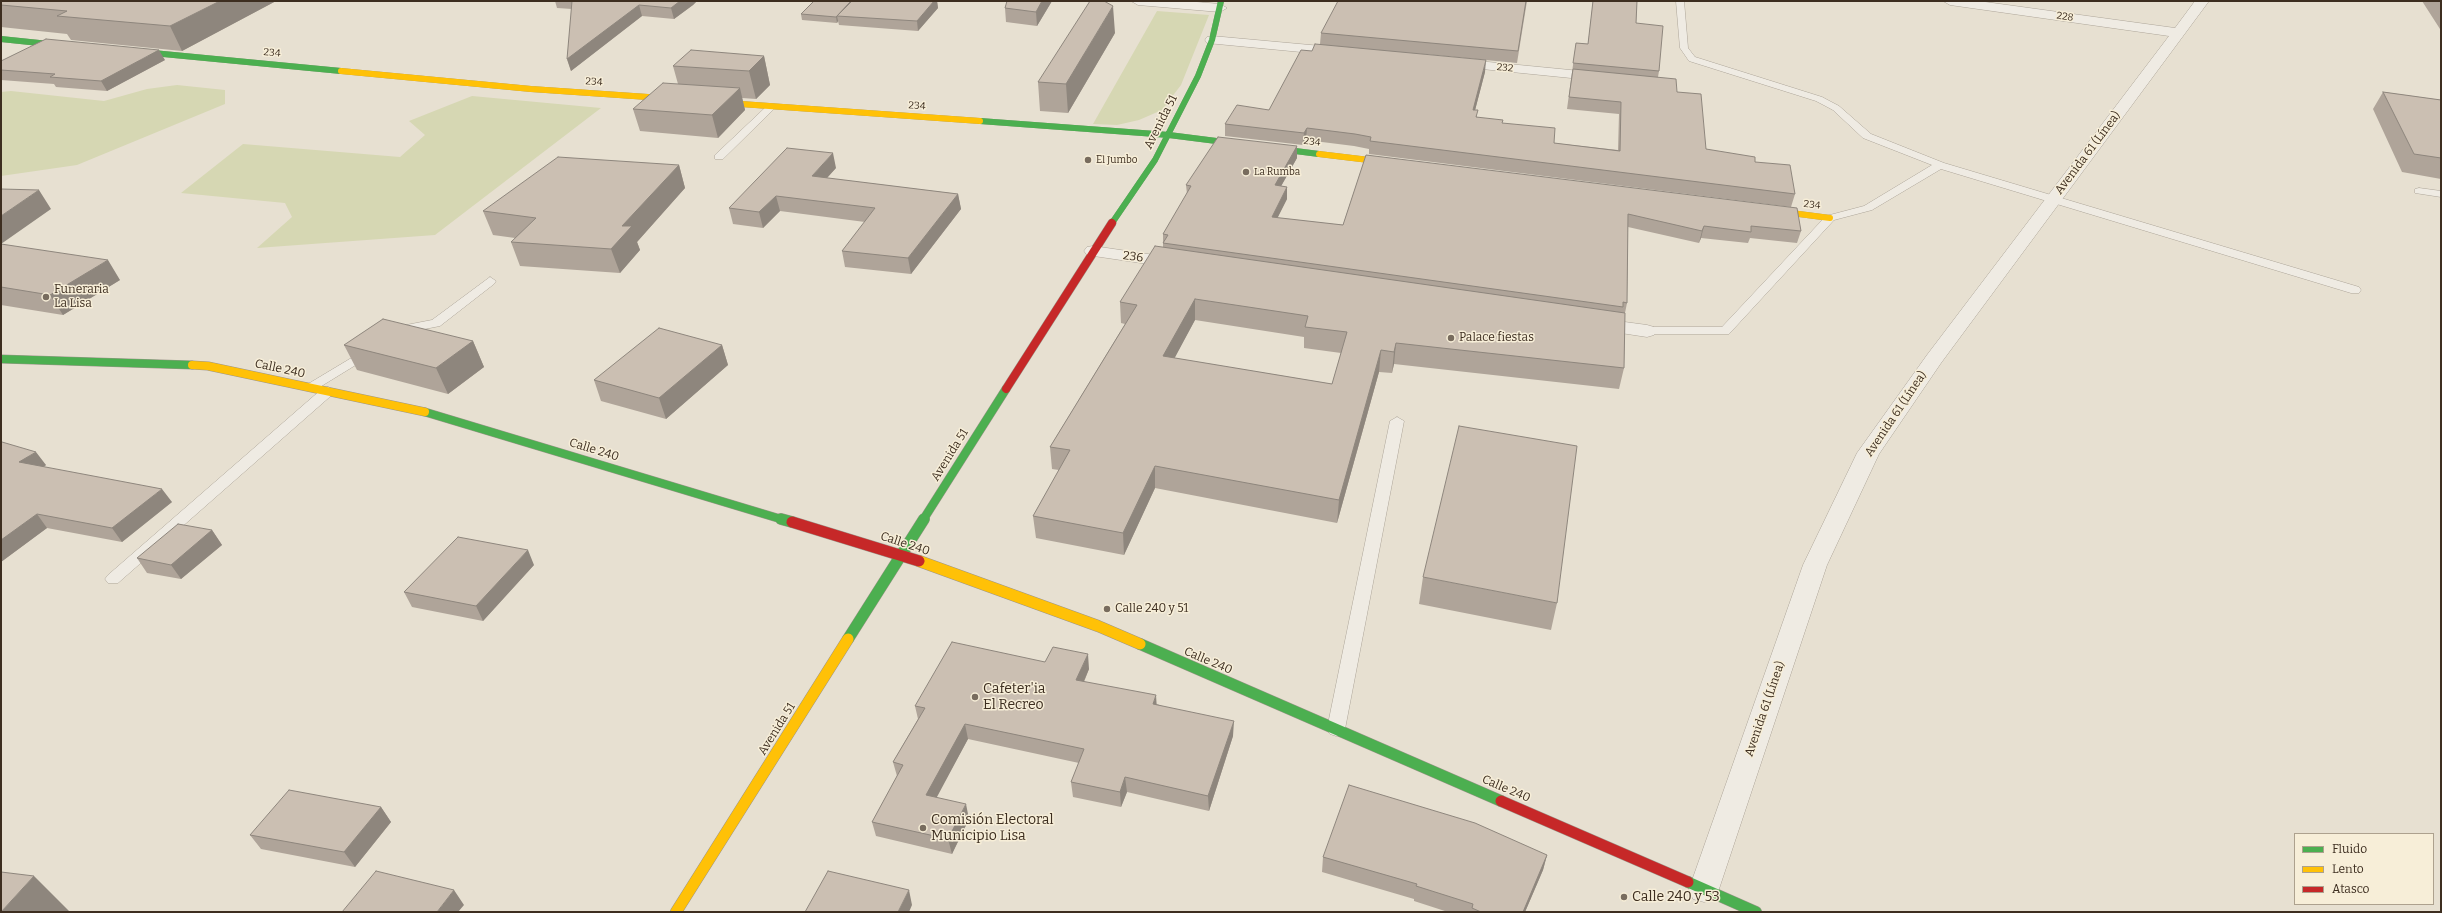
<!DOCTYPE html>
<meta charset="utf-8">
<style>
body{margin:0}
#map{position:relative;width:2442px;height:913px;overflow:hidden;background:#e7e0d1;font-family:Bitter,serif}
canvas{display:block}
.frame{position:absolute;inset:0;border:2px solid #3d2e20;pointer-events:none}
.legend{position:absolute;left:2294px;top:833px;width:140px;height:72px;box-sizing:border-box;background:#f7eed8;border:1px solid #ada18e;margin:0;padding:5px 7px;list-style:none;font-size:12px;color:#3d2e20}
.legend li{display:flex;align-items:center;gap:8px;height:20px}
.legend b{width:20px;border:1px solid #ada18e}
</style>
<div id="map">
<canvas width="2442" height="913"></canvas>
<div class="frame"></div>
<ul class="legend">
<li><b style="height:5px;background:#4caf50"></b>Fluido</li>
<li><b style="height:5px;background:#ffc107"></b>Lento</li>
<li><b style="height:5px;background:#c62828"></b>Atasco</li>
</ul>
</div>
<script>
const ctx = document.querySelector('canvas').getContext('2d');
ctx.lineJoin = 'round';
function fillPath(path, color) { ctx.fillStyle = color; ctx.fill(path, 'evenodd'); }
const poly = rows => new Path2D(rows.map(r => 'M' + r).join(''));
function trace(path, color, width, dash) { ctx.strokeStyle = color; ctx.lineWidth = width; ctx.lineCap = dash ? 'butt' : 'round'; ctx.setLineDash(dash || []); ctx.stroke(path); }
function write(font, color, halo, rows, align = 'center') {
  ctx.font = font + ' Bitter,serif'; ctx.lineWidth = 3; ctx.setLineDash([]); ctx.textBaseline = 'middle'; ctx.strokeStyle = halo; ctx.fillStyle = color; for (const [text, x, y, turn = 0] of rows) {
    ctx.save(); ctx.translate(x, y); ctx.rotate((+turn || 0) * Math.PI / 180); ctx.textAlign = isNaN(turn) ? turn : align; if (halo) ctx.strokeText(text, 0, 0); ctx.fillText(text, 0, 0); ctx.restore();
  }
}
const green = poly([
 [1157,11,1209,15,1181,85,1162,110,1139,120,1117,125,1093,124],
 [177,85,225,90,225,104,77,165,1,176,1,92,11,91,104,101,147,89],
 [472,96,601,108,435,235,257,248,292,217,285,203,181,193,243,144,400,157,425,135,409,121]
]);
const lane = poly([
 [1676,1,1684,1,1688,48,1695,57,1822,97,1839,106,1871,134,1944,163,2359,287,2361,290,2359,293,2351,293,1941,169,1872,210,1834,220,1729,334,1643,334,1641,331,1647,327,1722,327,1826,216,1864,206,1932,165,1863,138,1833,110,1816,101,1689,61,1680,48,1676,1],
 [769,104,777,106,723,159,715,159,715,155,769,104],
 [2419,188,2441,191,2441,197,2415,193,2415,189,2419,188],
 [490,277,496,281,494,284,440,326,409,332,399,337,393,333,401,326,432,320,490,277],
 [368,348,374,352,372,355,315,390,305,390,303,387,368,348],
 [328,387,335,391,333,394,118,583,108,583,105,579,108,575,323,388,328,387],
 [1397,417,1404,421,1345,729,1342,734,1336,736,1330,734,1327,729,1390,421,1397,417]
]);
const street = poly([
 [1131,1,1185,1,1220,4,1227,8,1220,12,1138,5,1131,1],
 [1943,1,1978,1,2175,28,2195,1,2209,1,1941,363,1879,454,1827,565,1719,889,1715,899,1704,902,1693,899,1689,889,1803,565,1857,453,1927,355,2169,36,1950,5,1943,1],
 [1212,36,1343,48,1350,52,1343,56,1207,43,1205,40,1207,37,1212,36],
 [1457,59,1601,73,1608,77,1601,81,1452,66,1450,63,1452,60,1457,59],
 [1093,246,1175,258,1181,259,1184,263,1181,267,1175,268,1087,255,1084,251,1087,247,1093,246],
 [1595,318,1647,325,1654,327,1657,331,1654,335,1647,337,1588,328,1585,324,1588,320,1595,318]
]);
const fastFar2 = poly([
 [1,39,68,46],
 [132,51,341,71],
 [980,121,1169,135,1319,154],
 [1112,223,1155,160,1198,76,1212,40,1221,1]
]);
const fastFar1 = poly([
 [1,359,192,365],
 [425,412,784,520],
 [923,520,1006,389]
]);
const fast = poly([
 [781,519,792,522],
 [848,639,924,519],
 [1140,644,1501,801],
 [1688,882,1756,912]
]);
const slowFar2 = poly([
 [341,71,531,89,677,99],
 [713,102,980,121],
 [1319,154,1394,163],
 [1768,210,1830,218]
]);
const slowFar1 = poly([
 [192,365,208,366,425,412]
]);
const slow = poly([
 [919,561,1098,626,1140,644],
 [676,912,848,639]
]);
const jamFar1 = poly([
 [1006,389,1112,223]
]);
const jam = poly([
 [792,522,919,561],
 [1501,801,1688,882]
]);
const wall = poly([
 [1,1,276,1,182,51,71,40,67,34,1,27],
 [555,1,697,1,693,5,674,19,642,16,571,71,567,59,572,9,557,8],
 [814,1,937,1,938,8,918,31,839,25,838,21,837,23,802,20,801,14],
 [1007,1,1052,1,1037,26,1006,22,1005,8],
 [1527,1,1517,63,1423,54,1485,72,1475,110,1477,117,1502,123,1554,143,1618,150,1619,114,1567,109,1576,43,1588,44,1593,1,1637,1,1636,23,1659,71,1658,77,1677,92,1706,149,1755,162,1795,194,1791,207,1369,154,1369,149,1354,146,1306,140,1303,145,1225,136,1225,124,1269,110,1312,51,1320,44,1321,33],
 [2422,1,2441,1,2441,29,2440,29],
 [1115,33,1068,113,1040,111,1038,82],
 [764,56,770,85,756,99,742,98,745,110,718,138,640,131,633,109,678,84,673,66],
 [165,60,107,91,56,87,54,84,1,80,1,61],
 [2383,92,2441,100,2441,179,2402,172,2373,109],
 [1297,146,1297,158,1281,186,1287,187,1287,199,1277,218,1343,225,1366,155,1801,231,1797,243,1750,238,1748,243,1701,238,1699,243,1628,227,1627,303,1625,313,1624,368,1619,389,1394,364,1392,373,1379,372,1337,523,1155,488,1124,555,1036,538,1033,516,1059,470,1052,469,1050,447,1125,324,1121,323,1120,302,1163,247,1163,234,1187,194,1186,185],
 [1195,320,1304,337,1304,348,1341,353,1332,384,1174,358],
 [679,165,685,188,637,242,640,250,620,273,520,266,511,242,515,238,493,235,483,211],
 [836,168,827,178,958,194,961,209,911,274,845,267,842,251,865,222,780,211,763,228,733,224,729,208],
 [1,244,120,280,63,315,1,305],
 [473,341,484,367,448,394,357,370,344,345],
 [722,345,728,365,666,419,601,401,594,380],
 [1,442,46,465,44,467,172,502,122,542,47,528,1,562],
 [212,530,222,545,181,579,147,573,137,558],
 [534,565,483,621,412,607,404,592],
 [1423,577,1557,603,1551,630,1419,604],
 [1045,662,1089,669,1084,682,1157,704,1233,736,1209,811,1127,792,1121,807,1073,797,1071,782,1079,763,968,739,936,797,969,819,952,854,876,836,872,822,897,776,893,762,918,719,915,706],
 [381,807,391,822,355,867,261,849,250,835],
 [1547,855,1543,870,1525,912,1448,912,1414,901,1414,899,1322,872,1323,857]
]);
const shadedWall = poly([
 [220,1,276,1,182,51,170,26],
 [680,1,697,1,693,5,674,19,671,8],
 [851,1,857,1,837,16,838,21,837,23,836,17],
 [934,1,937,1,938,8,918,31,917,21],
 [1042,1,1052,1,1037,26,1036,12],
 [639,5,642,16,571,71,567,59],
 [1113,6,1115,33,1068,113,1066,84],
 [159,50,165,60,107,91,101,81],
 [764,56,770,85,756,99,749,71],
 [1486,60,1485,72,1472,122,1473,110],
 [740,88,745,110,718,138,712,115],
 [1307,128,1306,140,1303,145,1304,133],
 [1297,146,1297,158,1275,197,1275,185],
 [833,153,836,168,815,191,812,176],
 [679,165,685,188,637,242,640,250,620,273,611,249,622,226],
 [1287,187,1287,199,1272,229,1272,217],
 [39,190,51,209,1,244,1,216],
 [958,194,961,209,911,274,908,258],
 [776,196,780,211,763,228,759,212],
 [1704,226,1701,238,1699,243,1702,231],
 [108,260,120,280,63,315,50,295],
 [1195,299,1195,320,1164,378,1163,356],
 [473,341,484,367,448,394,436,368],
 [1396,343,1394,364,1392,373,1394,352],
 [722,345,728,365,666,419,659,398],
 [1381,350,1379,372,1337,523,1339,500],
 [36,452,46,465,29,476,19,462],
 [1155,466,1155,488,1124,555,1123,533],
 [162,489,172,502,122,542,112,528],
 [37,514,47,528,1,562,1,540],
 [212,530,222,545,181,579,171,565],
 [528,550,534,565,483,621,476,606],
 [1088,654,1089,669,1078,695,1076,680],
 [1156,695,1157,710,1153,704],
 [1234,721,1233,736,1209,811,1208,796],
 [965,724,968,739,930,810,926,795],
 [1125,777,1127,792,1121,807,1120,792],
 [966,804,969,819,952,854,948,839],
 [381,807,391,822,355,867,344,852],
 [1547,855,1543,870,1525,912,1523,912],
 [34,876,69,911,68,912,1,912],
 [454,890,464,905,458,912,437,912],
 [909,890,912,905,909,912,898,912]
]);
const building = poly([
 [1,1,220,1,170,26,57,16,67,11,1,5,1,1],
 [572,1,680,1,671,8,639,5,567,59,572,1],
 [814,1,851,1,836,17,801,14,814,1],
 [852,1,934,1,917,21,837,16,852,1],
 [1007,1,1042,1,1036,12,1005,8,1007,1],
 [1090,1,1104,1,1113,6,1066,84,1038,82,1090,1],
 [1338,1,1526,1,1518,51,1321,33,1338,1],
 [1593,1,1637,1,1636,23,1663,26,1659,71,1573,63,1576,43,1588,44,1593,1],
 [46,39,159,50,101,81,50,77,55,74,1,70,1,61,46,39],
 [1315,44,1486,60,1473,110,1478,110,1476,117,1503,120,1502,123,1555,128,1554,143,1620,151,1621,102,1569,97,1573,69,1676,79,1677,92,1701,94,1706,149,1755,157,1755,162,1790,165,1795,194,1370,141,1371,137,1355,134,1307,128,1304,133,1225,124,1237,105,1269,110,1301,50,1312,51,1315,44],
 [691,50,764,56,749,71,673,66,691,50],
 [663,83,740,88,712,115,633,109,663,83],
 [2383,92,2441,100,2441,158,2414,154,2383,92],
 [1218,137,1297,146,1275,185,1287,187,1272,217,1343,225,1366,155,1797,208,1801,231,1751,226,1751,232,1704,226,1702,231,1628,214,1627,303,1623,302,1623,307,1163,243,1168,235,1163,234,1191,186,1186,185,1218,137],
 [787,148,833,153,812,176,958,194,908,258,842,251,875,208,776,196,759,212,729,208,787,148],
 [558,157,679,165,622,226,632,226,611,249,511,242,536,218,483,211,558,157],
 [1,189,39,190,1,216,1,189],
 [1,244,108,260,50,295,1,287,1,244],
 [1155,246,1625,313,1624,368,1396,343,1394,352,1381,350,1339,500,1155,466,1123,533,1033,516,1070,450,1050,447,1137,305,1120,302,1155,246],
 [1195,299,1308,316,1305,327,1347,332,1332,384,1163,356,1195,299],
 [383,319,473,341,436,368,344,345,383,319],
 [659,328,722,345,659,398,594,380,659,328],
 [1459,426,1577,446,1557,603,1423,577,1459,426],
 [1,442,2,442,36,452,19,462,162,489,112,528,37,514,1,540,1,442],
 [178,524,212,530,171,565,137,558,178,524],
 [458,537,528,550,476,606,404,592,458,537],
 [952,642,1045,662,1053,647,1088,654,1076,680,1156,695,1153,704,1234,721,1208,796,1125,777,1120,792,1071,782,1084,749,965,724,926,795,966,804,948,839,872,822,903,765,893,762,925,708,915,706,952,642],
 [1349,785,1475,823,1547,855,1523,912,1481,912,1472,908,1473,904,1416,886,1417,884,1323,857,1349,785],
 [289,790,381,807,344,852,250,835,289,790],
 [376,871,454,890,437,912,342,912,376,871],
 [828,871,909,890,898,912,805,912,828,871],
 [1,872,34,876,1,912,1,872]
]);
const markers = [
 [1088,160,4,"#786c5e"],
 [1246,172,4,"#786c5e"],
 [46,297,4,"#786c5e"],
 [1451,338,4,"#786c5e"],
 [1107,609,4,"#786c5e"],
 [975,697,4,"#786c5e"],
 [923,828,4,"#786c5e"],
 [1624,897,4,"#786c5e"]
];
const farStreetnames = [
 ["228",2065,17,8],
 ["234",272,53,5],
 ["232",1505,68,6],
 ["234",594,82,4],
 ["234",917,106,4],
 ["234",1312,142,7],
 ["234",1812,205,7]
];
const farPoinames = [
 ["El Jumbo",1096,160],
 ["La Rumba",1254,172]
];
const streetNames = [
 ["Avenida 51",1161,122,-63],
 ["Avenida 61 (Línea)",2088,153,-53],
 ["236",1133,257,8],
 ["Calle 240",280,369,12],
 ["Avenida 61 (Línea)",1896,414,-56],
 ["Calle 240",594,450,17],
 ["Avenida 51",950,455,-58],
 ["Calle 240",905,544,18],
 ["Calle 240",1208,661,23],
 ["Avenida 61 (Línea)",1765,709,-71],
 ["Avenida 51",777,729,-58],
 ["Calle 240",1506,789,23]
];
const poiNames = [
 ["Funeraria",54,290],
 ["La Lisa",54,304],
 ["Palace fiestas",1459,338],
 ["Calle 240 y 51",1115,609]
];
const nearPoinames = [
 ["Cafeter'ia",983,689],
 ["El Recreo",983,705],
 ["Comisión Electoral",931,820],
 ["Municipio Lisa",931,836],
 ["Calle 240 y 53",1632,897]
];
fillPath(green, '#d6d7b3');
trace(lane, '#ada599', 1);
trace(street, '#ada599', 1);
trace(fastFar2, '#9c958a', 6);
trace(fastFar1, '#9c958a', 9);
trace(fast, '#9c958a', 12);
trace(slowFar2, '#9c958a', 6);
trace(slowFar1, '#9c958a', 9);
trace(slow, '#9c958a', 12);
trace(jamFar1, '#9c958a', 9);
trace(jam, '#9c958a', 12);
fillPath(lane, '#efebe3');
fillPath(street, '#efebe3');
trace(fastFar2, '#4caf50', 6);
trace(fastFar1, '#4caf50', 8);
trace(fast, '#4caf50', 11);
trace(slowFar2, '#ffc107', 6);
trace(slowFar1, '#ffc107', 8);
trace(slow, '#ffc107', 11);
trace(jamFar1, '#c62828', 8);
trace(jam, '#c62828', 11);
fillPath(wall, '#afa499');
fillPath(shadedWall, '#8e867d');
fillPath(building, '#cbbfb2');
trace(building, '#8e867d', 1);
for (const [x, y, r, color] of markers) { const dot = new Path2D(); dot.arc(x, y, r, 0, 2 * Math.PI); ctx.fillStyle = color; ctx.fill(dot); trace(dot, '#f7eed8', 1.5); }
write('10px', '#3d2e20', '#f7eed8', farStreetnames);
write('10px', '#3d2e20', '#f7eed8', farPoinames, 'left');
write('12px', '#3d2e20', '#f7eed8', streetNames);
write('12px', '#3d2e20', '#f7eed8', poiNames, 'left');
write('14px', '#3d2e20', '#f7eed8', nearPoinames, 'left');
</script>
